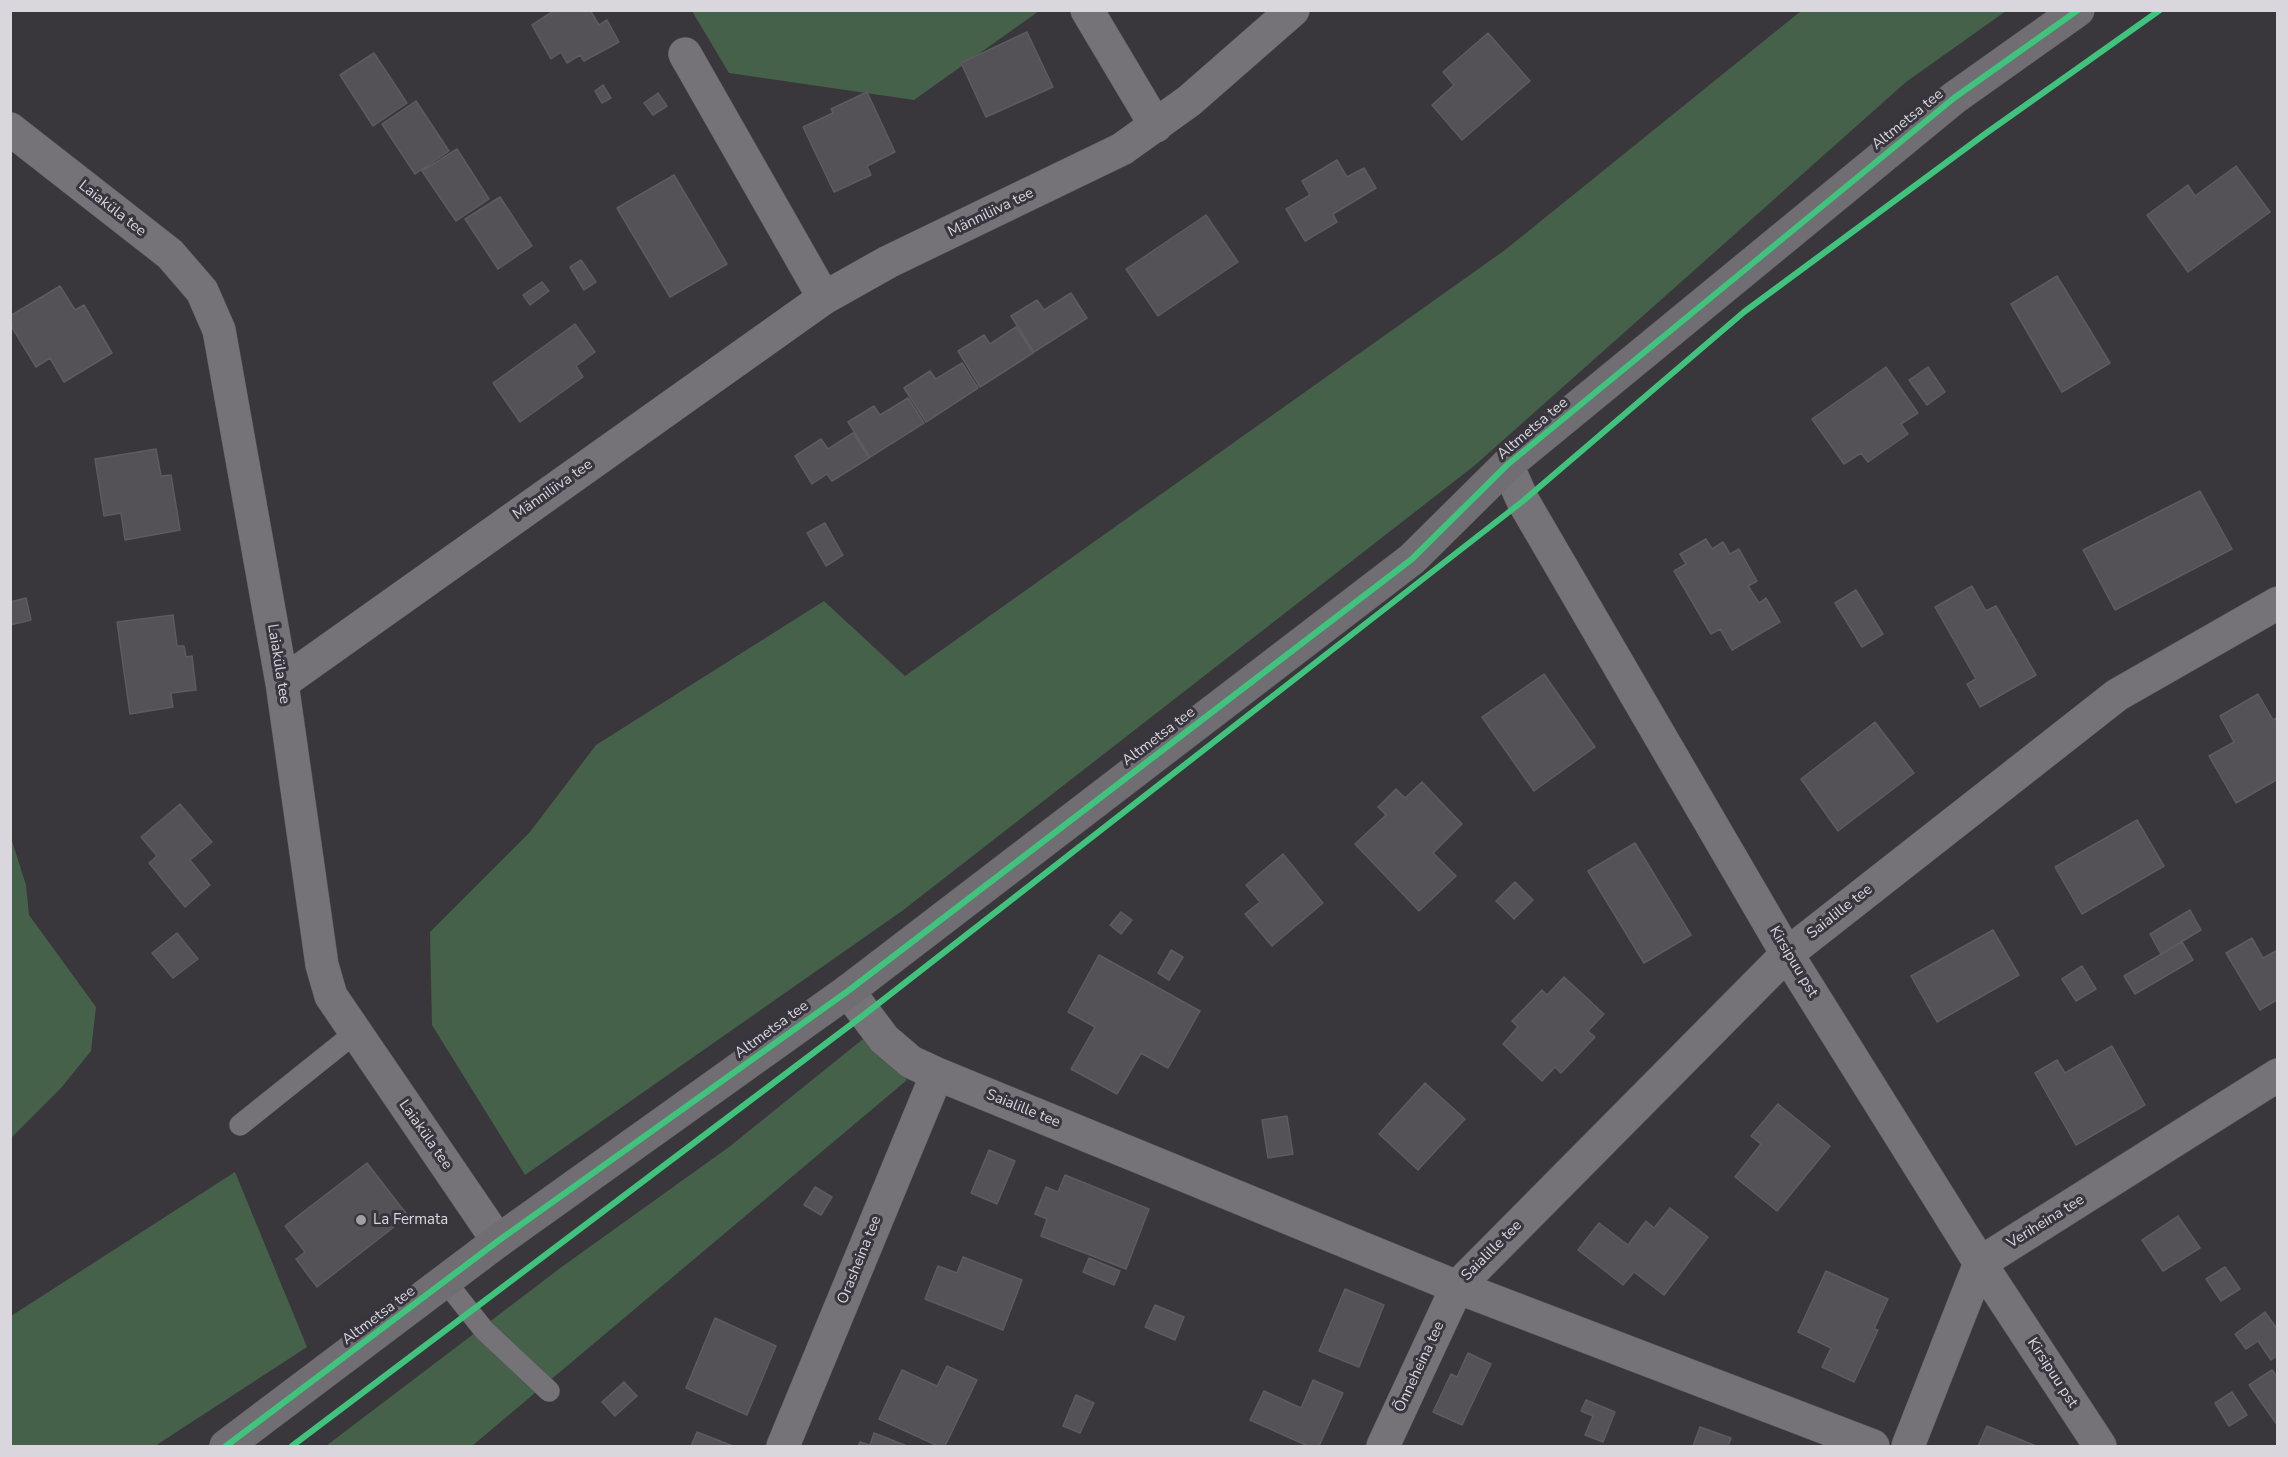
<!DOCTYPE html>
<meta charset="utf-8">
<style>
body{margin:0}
#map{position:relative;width:2288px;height:1457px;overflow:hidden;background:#39373c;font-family:"Nunito Sans",sans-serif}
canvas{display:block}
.frame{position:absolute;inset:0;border:12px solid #d9d7dd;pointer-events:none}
</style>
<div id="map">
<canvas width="2288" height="1457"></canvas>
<div class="frame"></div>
</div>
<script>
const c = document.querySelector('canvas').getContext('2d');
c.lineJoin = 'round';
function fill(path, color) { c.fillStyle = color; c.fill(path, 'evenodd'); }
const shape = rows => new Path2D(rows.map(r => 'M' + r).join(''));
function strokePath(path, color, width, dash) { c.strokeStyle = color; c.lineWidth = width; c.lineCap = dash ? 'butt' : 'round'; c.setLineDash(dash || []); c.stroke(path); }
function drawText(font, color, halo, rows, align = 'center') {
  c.font = font + ' "Nunito Sans",sans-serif'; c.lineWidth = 6; c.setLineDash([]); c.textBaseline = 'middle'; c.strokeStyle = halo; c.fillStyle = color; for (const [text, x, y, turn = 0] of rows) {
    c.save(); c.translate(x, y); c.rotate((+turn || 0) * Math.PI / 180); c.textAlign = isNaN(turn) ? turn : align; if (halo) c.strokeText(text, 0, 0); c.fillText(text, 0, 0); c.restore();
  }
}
const green = shape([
 [692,11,1039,11,914,100,729,73],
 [1801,11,2006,11,1906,82,1474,466,902,911,525,1175,432,1025,430,932,530,832,596,745,824,601,905,676,1505,250],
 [11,838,26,885,29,915,96,1007,91,1051,61,1088,11,1138],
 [863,1039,907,1080,472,1446,326,1446,563,1266,729,1147],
 [235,1172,307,1347,155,1446,11,1446,11,1316]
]);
const building = shape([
 [555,10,590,10,599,25,607,20,619,42,584,61,580,55,567,63,561,52,551,59,532,25,555,10],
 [1027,32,1053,87,986,117,961,63,1027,32],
 [1488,33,1530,81,1462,140,1432,105,1454,85,1443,72,1488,33],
 [374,53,407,103,373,126,340,75,374,53],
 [603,85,611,98,602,103,595,91,603,85],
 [867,92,895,152,867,166,871,175,834,192,803,127,833,113,831,109,867,92],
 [658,93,667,106,653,115,644,103,658,93],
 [416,101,449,151,415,174,382,124,416,101],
 [457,149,489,199,456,221,422,171,457,149],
 [1337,160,1347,177,1364,168,1376,188,1333,214,1337,222,1305,241,1286,209,1310,195,1302,181,1337,160],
 [2236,166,2270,212,2188,272,2147,215,2188,185,2195,196,2236,166],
 [674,175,727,264,670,297,617,208,674,175],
 [500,197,532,246,498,269,465,219,500,197],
 [1206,215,1238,262,1158,316,1126,269,1206,215],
 [581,260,596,282,584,290,570,267,581,260],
 [2057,276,2110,363,2062,392,2011,304,2057,276],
 [542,282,549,291,530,305,523,295,542,282],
 [60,286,75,310,84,305,112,353,64,382,50,358,36,367,10,324,10,316,60,286],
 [1071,293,1087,318,1034,352,1011,316,1037,300,1044,310,1071,293],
 [575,324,595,352,576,366,583,377,520,422,493,383,575,324],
 [1016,327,1033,353,980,387,958,351,984,335,990,344,1016,327],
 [962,363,978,388,926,422,904,388,930,371,936,379,962,363],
 [1886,367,1918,413,1901,424,1908,434,1868,462,1861,453,1844,464,1812,419,1886,367],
 [1928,367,1945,392,1927,405,1909,380,1928,367],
 [908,398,924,423,870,457,848,422,874,406,880,415,908,398],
 [853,433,869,458,832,481,827,474,812,484,795,456,821,439,828,449,853,433],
 [156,449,161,476,171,475,180,530,125,540,121,513,104,516,95,459,156,449],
 [2200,491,2232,549,2115,610,2083,550,2200,491],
 [825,523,843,555,826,566,807,533,825,523],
 [1706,539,1712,549,1723,542,1730,554,1739,549,1757,581,1748,586,1759,603,1766,598,1780,622,1732,650,1720,629,1711,634,1674,571,1686,564,1680,554,1706,539],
 [1972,586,1986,611,1996,606,2036,675,1980,707,1967,684,1976,679,1935,607,1972,586],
 [1856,590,1883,634,1862,647,1835,603,1856,590],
 [26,598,31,620,10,625,10,602,26,598],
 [173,615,177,646,184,646,186,657,192,656,196,690,171,693,173,707,130,714,117,622,173,615],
 [1544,674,1595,747,1534,791,1482,717,1544,674],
 [2258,694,2273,720,2278,717,2278,779,2236,803,2209,756,2234,742,2220,716,2258,694],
 [1875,722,1914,773,1838,831,1801,779,1875,722],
 [1422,782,1462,824,1433,853,1456,876,1419,911,1355,844,1386,815,1378,807,1396,789,1405,798,1422,782],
 [180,804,212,842,190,860,210,885,185,907,149,863,157,856,141,837,180,804],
 [2137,820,2164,866,2082,914,2055,867,2137,820],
 [1635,843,1691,935,1644,963,1588,871,1635,843],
 [1283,854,1323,903,1272,946,1245,914,1260,902,1246,885,1283,854],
 [1515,882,1533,900,1514,919,1496,901,1515,882],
 [2190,910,2201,930,2161,954,2150,934,2190,910],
 [1121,912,1132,920,1121,934,1110,925,1121,912],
 [1993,930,2019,975,1937,1022,1911,976,1993,930],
 [177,933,198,959,173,978,152,953,177,933],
 [2252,938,2263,958,2278,950,2278,999,2260,1010,2226,953,2252,938],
 [2182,942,2193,960,2135,994,2124,976,2182,942],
 [1171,950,1183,957,1169,980,1158,973,1171,950],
 [1099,955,1200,1011,1168,1068,1141,1053,1117,1094,1071,1069,1095,1027,1068,1012,1099,955],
 [2082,966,2096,989,2076,1001,2062,979,2082,966],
 [1564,977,1604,1014,1588,1031,1595,1037,1561,1073,1555,1067,1542,1081,1503,1044,1518,1027,1512,1021,1542,990,1547,995,1564,977],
 [2112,1046,2145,1105,2076,1145,2035,1073,2057,1060,2065,1073,2112,1046],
 [1425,1083,1465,1119,1418,1170,1379,1134,1425,1083],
 [1778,1104,1830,1146,1777,1211,1735,1177,1761,1144,1751,1136,1778,1104],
 [1287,1116,1293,1154,1268,1158,1262,1120,1287,1116],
 [989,1150,1015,1161,997,1204,971,1193,989,1150],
 [367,1163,408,1216,317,1287,296,1259,305,1252,285,1226,367,1163],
 [1065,1175,1149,1209,1126,1269,1041,1236,1047,1219,1035,1214,1046,1187,1058,1192,1065,1175],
 [815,1187,832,1197,821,1215,804,1205,815,1187],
 [1670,1208,1708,1237,1664,1295,1634,1272,1623,1285,1578,1250,1599,1223,1628,1245,1646,1221,1654,1228,1670,1208],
 [2178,1216,2200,1248,2163,1271,2142,1240,2178,1216],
 [963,1257,1022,1280,1003,1330,925,1299,938,1266,957,1273,963,1257],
 [1089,1258,1120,1271,1114,1285,1083,1272,1089,1258],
 [2225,1267,2240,1289,2221,1301,2206,1279,2225,1267],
 [1826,1271,1888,1299,1874,1329,1878,1330,1854,1382,1822,1367,1831,1348,1798,1332,1826,1271],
 [1345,1289,1384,1305,1359,1367,1319,1351,1345,1289],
 [1155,1305,1184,1317,1175,1340,1145,1327,1155,1305],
 [2265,1312,2278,1330,2278,1355,2271,1360,2258,1341,2246,1349,2235,1334,2265,1312],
 [715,1318,776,1346,747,1415,686,1388,715,1318],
 [1468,1353,1491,1364,1462,1425,1433,1412,1451,1374,1457,1377,1468,1353],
 [947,1366,977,1380,945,1446,938,1446,879,1419,902,1370,937,1386,947,1366],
 [2272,1370,2278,1378,2278,1426,2249,1385,2272,1370],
 [1313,1380,1343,1393,1319,1446,1308,1446,1250,1420,1264,1391,1301,1408,1313,1380],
 [624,1382,637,1396,615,1416,602,1402,624,1382],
 [2232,1392,2247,1415,2229,1426,2215,1403,2232,1392],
 [1076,1395,1094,1403,1080,1433,1063,1426,1076,1395],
 [1586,1400,1615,1412,1603,1442,1585,1435,1593,1416,1581,1411,1586,1400],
 [1987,1426,2036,1446,1978,1446,1987,1426],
 [1700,1427,1731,1438,1728,1446,1693,1446,1700,1427],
 [697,1432,733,1446,691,1446,697,1432],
 [874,1433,907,1446,858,1446,860,1442,870,1445,874,1433]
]);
const lane = shape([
 [240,1125,355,1033],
 [445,1281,484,1330,549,1391]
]);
const street = shape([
 [1087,10,1156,126],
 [685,54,824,298],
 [10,129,170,254,202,291,219,330,282,683,322,965,331,996,498,1241],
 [1507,465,1523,501,1787,954,1980,1263,2100,1446],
 [282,683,824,298,888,262,1122,149,1189,101,1293,10],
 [848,991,884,1039,911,1062,937,1074,1457,1287,1873,1446],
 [783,1446,937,1074],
 [1383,1446,1457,1287,1787,954,2117,695,2278,603],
 [1908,1446,1980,1263,2278,1075]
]);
const secondary = shape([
 [226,1446,498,1241,848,991,1412,559,1507,465,1954,98,2078,10]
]);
const cycleway = shape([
 [226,1446,498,1241,848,991,1412,559,1507,465,1954,98,2078,10],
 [292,1446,865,1014,1523,501,1744,312,1985,134,2160,10]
]);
const markers = [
 [361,1220,6,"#a19fa5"]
];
const streetNames = [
 ["Altmetsa tee",1908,120,-39],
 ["Laiaküla tee",112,209,38],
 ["Männiliiva tee",991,213,-26],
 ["Altmetsa tee",1533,429,-40],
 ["Männiliiva tee",553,490,-35],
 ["Laiaküla tee",278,664,81],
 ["Altmetsa tee",1159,737,-37],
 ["Saialille tee",1840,912,-38],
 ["Kirsipuu pst",1793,962,59],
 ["Altmetsa tee",772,1030,-36],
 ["Saialille tee",1023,1109,22],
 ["Laiaküla tee",425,1135,55],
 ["Veriheina tee",2046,1222,-32],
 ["Saialille tee",1492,1251,-45],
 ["Orasheina tee",860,1260,-68],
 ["Altmetsa tee",379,1316,-37],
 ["Õnneheina tee",1420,1367,-65],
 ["Kirsipuu pst",2052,1373,57]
];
const poiNames = [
 ["La Fermata",373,1220]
];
fill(green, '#45614a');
fill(building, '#545256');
strokePath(building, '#5c5b5f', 1.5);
strokePath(lane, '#555458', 22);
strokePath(street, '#555458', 34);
strokePath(secondary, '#555458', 34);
strokePath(lane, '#757378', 21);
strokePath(street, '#757378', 33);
strokePath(secondary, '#706e73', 33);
strokePath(cycleway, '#40c37c', 6);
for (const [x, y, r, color] of markers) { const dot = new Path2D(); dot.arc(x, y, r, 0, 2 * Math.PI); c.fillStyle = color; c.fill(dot); strokePath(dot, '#38353e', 2); }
drawText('15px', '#d9d7dd', '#38353e', streetNames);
drawText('15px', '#d9d7dd', '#38353e', poiNames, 'left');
</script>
